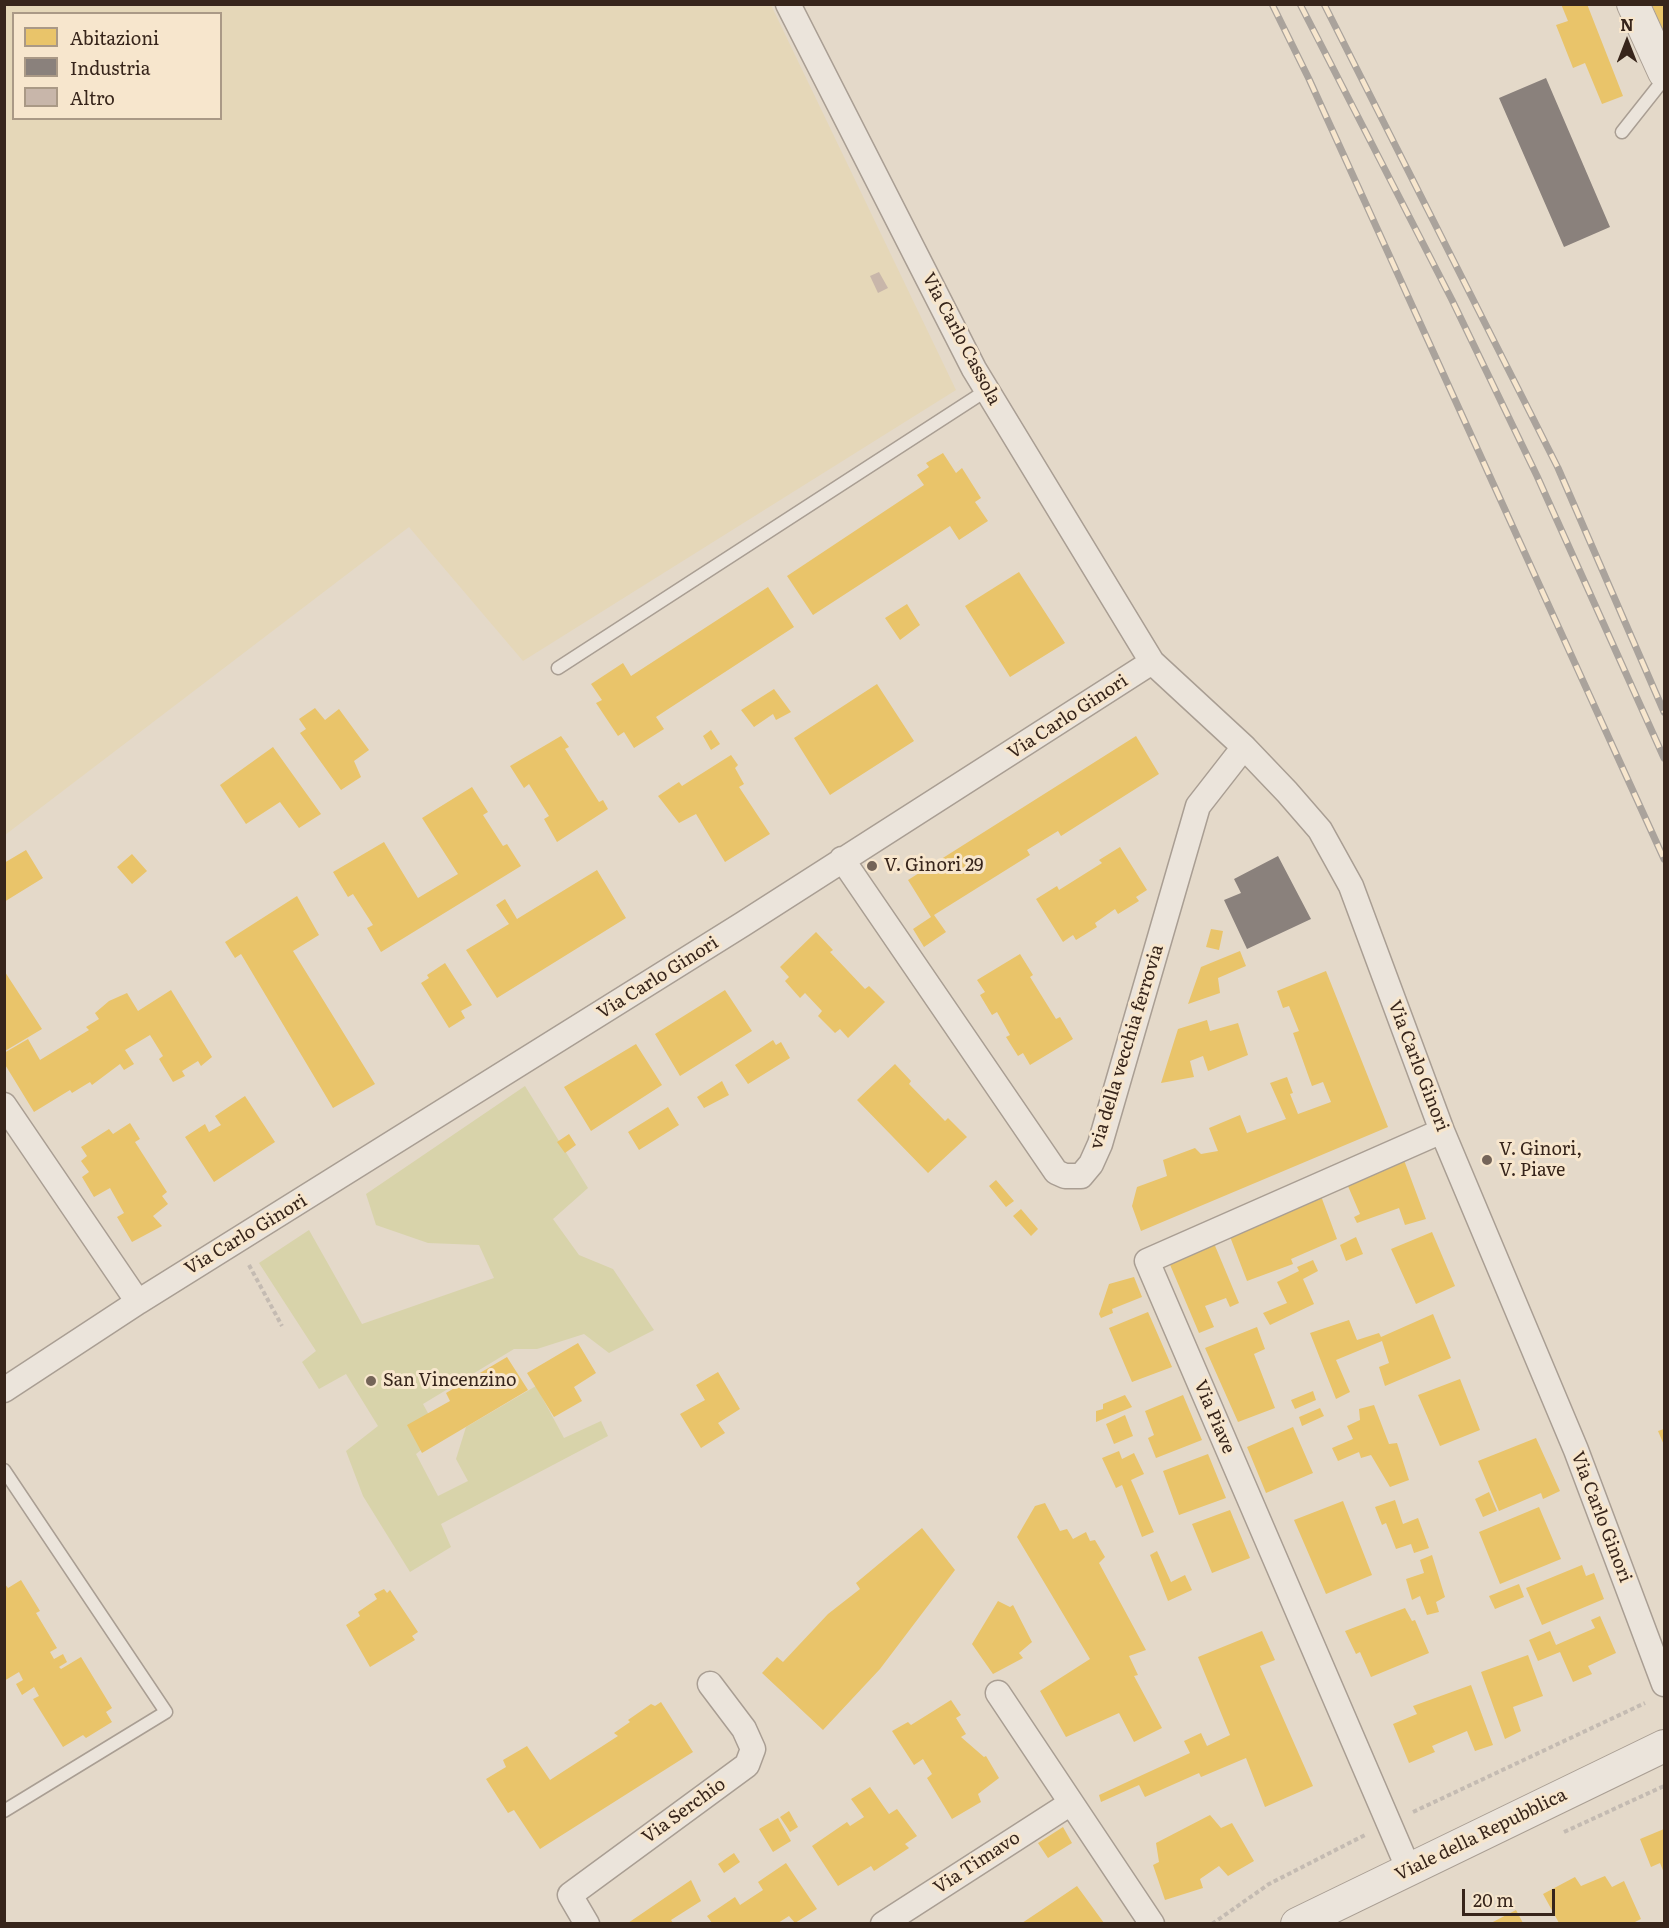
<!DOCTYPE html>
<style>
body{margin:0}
#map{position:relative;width:1669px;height:1928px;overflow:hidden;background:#e4d9c9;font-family:Literata,serif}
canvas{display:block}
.frame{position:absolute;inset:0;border:6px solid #37251b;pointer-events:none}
.legend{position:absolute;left:12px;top:12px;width:210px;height:108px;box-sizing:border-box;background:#f7e6cd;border:2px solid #aa9986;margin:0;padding:8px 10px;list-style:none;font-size:18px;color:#37251b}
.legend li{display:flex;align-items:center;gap:12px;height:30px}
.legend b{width:30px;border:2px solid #aa9986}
.north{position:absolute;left:1597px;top:12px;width:60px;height:60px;-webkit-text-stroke:4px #f7e6cd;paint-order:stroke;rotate:0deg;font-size:16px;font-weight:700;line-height:24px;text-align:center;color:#37251b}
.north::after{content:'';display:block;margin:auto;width:21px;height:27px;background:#37251b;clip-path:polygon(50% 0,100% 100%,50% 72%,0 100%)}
.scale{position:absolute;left:1462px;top:1889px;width:93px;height:27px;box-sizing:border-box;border:3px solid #37251b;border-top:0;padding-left:8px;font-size:18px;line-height:21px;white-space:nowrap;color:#37251b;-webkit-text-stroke:4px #f7e6cd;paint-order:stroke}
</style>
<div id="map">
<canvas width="1669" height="1928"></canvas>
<div class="frame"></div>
<ul class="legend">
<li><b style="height:16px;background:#e9c46a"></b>Abitazioni</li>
<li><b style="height:16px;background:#8a817c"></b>Industria</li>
<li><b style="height:16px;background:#c8b6aa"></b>Altro</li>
</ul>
<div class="north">N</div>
<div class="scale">20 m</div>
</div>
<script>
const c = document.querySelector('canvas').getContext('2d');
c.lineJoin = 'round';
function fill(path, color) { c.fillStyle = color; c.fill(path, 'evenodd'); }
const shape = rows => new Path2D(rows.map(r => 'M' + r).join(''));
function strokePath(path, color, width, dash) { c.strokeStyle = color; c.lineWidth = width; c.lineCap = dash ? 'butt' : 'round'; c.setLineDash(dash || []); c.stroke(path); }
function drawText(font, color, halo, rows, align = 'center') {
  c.font = font + ' Literata,serif'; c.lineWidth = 6; c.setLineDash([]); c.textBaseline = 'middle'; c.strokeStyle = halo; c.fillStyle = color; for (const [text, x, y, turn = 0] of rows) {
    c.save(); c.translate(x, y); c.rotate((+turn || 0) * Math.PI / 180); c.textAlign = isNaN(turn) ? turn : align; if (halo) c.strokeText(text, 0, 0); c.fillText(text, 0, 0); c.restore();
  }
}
const farmland = shape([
 [5,5,771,5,956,390,523,661,409,527,5,835],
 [14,14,220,14,220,118,14,118]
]);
const green = shape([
 [525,1086,588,1188,553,1219,579,1255,613,1269,654,1330,609,1353,584,1334,537,1349,514,1349,423,1404,440,1435,416,1454,438,1496,468,1481,456,1459,466,1427,536,1386,564,1438,601,1421,608,1436,441,1524,451,1547,410,1572,363,1496,346,1451,378,1426,346,1374,319,1389,302,1362,316,1351,259,1263,309,1230,362,1324,494,1278,479,1245,428,1243,376,1225,366,1194]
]);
const homes = shape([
 [1561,4,1587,4,1623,96,1602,104,1585,63,1573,68,1556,25,1568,21],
 [1652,5,1664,5,1664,33],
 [943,453,956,473,962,468,981,498,975,502,988,521,959,540,950,526,813,615,787,576,924,485,917,475,929,467,926,463],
 [1019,572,1065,643,1010,677,965,606],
 [768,587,794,627,656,717,664,729,634,748,624,732,618,736,596,703,602,700,591,684,623,663,631,676],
 [907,604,920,625,900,640,885,618],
 [877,684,914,741,830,795,794,738],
 [774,689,791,712,776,720,773,714,754,727,741,710],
 [315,708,325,720,339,709,369,750,354,761,361,777,341,790,300,733,306,729,299,719],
 [711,730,720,744,711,750,703,736],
 [561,736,569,747,565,749,599,802,603,800,608,809,557,842,544,819,549,816,529,784,524,788,510,766],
 [1136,736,1159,774,1061,836,1058,831,1027,850,1030,855,934,915,946,932,924,947,913,929,931,917,908,880],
 [273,747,321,814,299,828,280,802,246,824,220,785],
 [731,755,738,765,735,768,744,784,739,787,770,834,725,862,696,814,679,823,658,796,679,782,682,786],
 [472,787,488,812,483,815,503,846,507,844,521,866,381,952,367,928,373,925,353,894,348,897,333,872,384,842,418,898,458,874,422,818],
 [1120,847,1147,890,1136,897,1139,901,1118,914,1115,909,1095,923,1097,927,1076,940,1073,935,1063,942,1036,899,1057,886,1059,890,1102,863,1099,860],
 [26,850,43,878,4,902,4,863],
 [132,854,147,871,132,884,117,867],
 [597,870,626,918,497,998,466,950,509,924,496,905,505,899,517,919],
 [297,896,319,935,293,951,375,1084,333,1108,241,954,235,958,225,942],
 [1211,929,1223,931,1219,950,1206,947],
 [816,932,833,950,830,952,865,989,869,986,885,1002,848,1038,840,1029,835,1033,818,1016,822,1011,805,993,800,998,785,981,789,977,780,967],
 [1240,951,1246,966,1218,978,1220,993,1188,1004,1201,967],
 [1020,954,1033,975,1030,977,1056,1019,1060,1017,1073,1039,1030,1065,1023,1053,1018,1056,1006,1037,1010,1035,997,1012,992,1015,980,995,985,992,977,980],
 [445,963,472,1005,461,1011,465,1018,449,1028,421,983,429,978,427,975],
 [1326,971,1388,1127,1141,1231,1132,1206,1137,1187,1167,1176,1163,1160,1195,1148,1201,1154,1218,1151,1209,1128,1240,1115,1247,1133,1286,1119,1270,1083,1287,1077,1293,1093,1290,1094,1298,1114,1331,1102,1323,1082,1312,1086,1293,1033,1299,1031,1289,1006,1283,1008,1277,991],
 [5,972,42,1029,5,1051],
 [171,990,212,1057,201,1066,198,1061,182,1071,185,1076,173,1082,159,1059,163,1056,150,1035,125,1050,134,1064,124,1070,120,1064,92,1085,90,1082,72,1093,70,1090,34,1112,4,1063,4,1053,28,1039,40,1060,89,1030,86,1027,99,1019,95,1013,109,1001,127,993,138,1011],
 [725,990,752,1031,680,1076,655,1034],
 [1207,1020,1210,1031,1238,1023,1248,1055,1208,1071,1203,1056,1190,1061,1194,1077,1161,1083,1178,1029],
 [773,1040,776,1045,781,1042,790,1058,748,1084,735,1065],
 [636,1044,662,1085,591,1131,564,1087],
 [895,1064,911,1081,909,1084,945,1121,948,1118,967,1137,928,1173,857,1100],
 [722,1081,729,1095,704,1108,697,1097],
 [245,1096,275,1142,214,1182,185,1137,205,1124,209,1132,221,1125,215,1116],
 [668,1107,679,1125,639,1150,628,1132],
 [130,1123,140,1139,135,1142,167,1192,162,1196,168,1204,153,1216,162,1226,132,1242,117,1217,124,1213,110,1188,94,1197,82,1177,89,1172,81,1161,87,1156,81,1147,109,1129,113,1134],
 [569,1134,576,1145,565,1153,557,1142],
 [1404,1160,1426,1219,1405,1225,1399,1208,1357,1223,1354,1217,1360,1214,1347,1184],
 [996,1180,1014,1201,1006,1207,989,1186],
 [1321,1196,1337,1239,1291,1259,1293,1264,1247,1281,1229,1234],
 [1021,1209,1038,1229,1031,1236,1013,1216],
 [1432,1232,1455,1286,1416,1304,1391,1249],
 [1356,1237,1363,1254,1346,1261,1340,1245],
 [1213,1241,1239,1303,1230,1307,1226,1298,1205,1306,1214,1327,1199,1333,1168,1260],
 [1313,1260,1318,1271,1303,1279,1314,1304,1270,1325,1263,1313,1287,1303,1277,1282,1299,1271,1297,1267],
 [1134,1277,1142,1297,1112,1309,1113,1313,1101,1318,1099,1314,1109,1284],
 [1148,1312,1172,1367,1132,1382,1109,1328],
 [1433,1314,1451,1358,1385,1386,1379,1367,1389,1363,1382,1341,1336,1360,1350,1392,1336,1399,1310,1333,1349,1320,1357,1340,1379,1333,1381,1337],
 [1257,1327,1265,1349,1254,1354,1275,1408,1238,1422,1205,1348],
 [578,1343,596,1373,574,1387,582,1401,554,1417,527,1373],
 [507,1357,528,1390,422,1453,407,1425,450,1401,446,1393],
 [718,1372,740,1409,718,1423,725,1433,701,1448,680,1414,705,1400,696,1385],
 [1460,1379,1480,1430,1440,1446,1418,1395],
 [1313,1391,1316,1400,1295,1409,1291,1400],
 [1125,1395,1132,1407,1096,1422,1096,1411,1103,1409,1103,1404],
 [1183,1395,1202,1440,1156,1458,1148,1438,1154,1435,1145,1411],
 [1374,1405,1389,1444,1397,1443,1409,1480,1390,1487,1371,1455,1361,1458,1359,1452,1338,1461,1332,1448,1353,1439,1347,1426,1360,1420,1359,1409],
 [1320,1408,1324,1416,1302,1426,1299,1417],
 [1125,1415,1133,1436,1114,1444,1106,1424],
 [1293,1427,1313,1473,1266,1493,1247,1447],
 [1664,1429,1664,1445,1658,1431],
 [1536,1438,1560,1491,1543,1499,1541,1493,1499,1511,1478,1461],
 [1119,1451,1122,1459,1134,1453,1144,1474,1131,1480,1154,1532,1142,1537,1122,1485,1116,1488,1102,1458],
 [1208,1454,1226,1498,1179,1515,1163,1471],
 [1489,1492,1497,1511,1483,1517,1475,1499],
 [1395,1500,1403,1524,1418,1518,1429,1548,1414,1553,1411,1544,1396,1549,1386,1523,1382,1525,1375,1507],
 [1343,1501,1372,1575,1326,1594,1294,1520],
 [1045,1503,1060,1531,1067,1529,1073,1539,1086,1532,1090,1541,1095,1540,1105,1557,1099,1563,1146,1650,1129,1656,1138,1675,1134,1676,1162,1728,1134,1742,1119,1713,1066,1737,1040,1691,1090,1659,1017,1537,1035,1506],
 [1539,1507,1561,1559,1500,1584,1479,1532],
 [1230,1510,1250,1558,1212,1573,1192,1524],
 [922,1528,955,1570,880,1669,823,1730,762,1673,777,1657,783,1662,828,1614,860,1589,856,1583],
 [1157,1551,1171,1582,1185,1575,1192,1590,1168,1601,1150,1555],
 [1432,1555,1445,1597,1436,1602,1439,1612,1427,1615,1420,1596,1412,1600,1406,1579,1424,1573,1420,1560],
 [1582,1565,1586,1576,1594,1573,1604,1599,1542,1625,1526,1588],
 [21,1580,40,1611,36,1613,57,1648,50,1652,54,1659,63,1654,67,1662,59,1667,61,1669,81,1657,112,1708,106,1712,112,1722,86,1738,83,1735,63,1747,33,1699,39,1696,34,1687,22,1695,16,1684,23,1680,19,1672,4,1681,4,1583,8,1588],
 [1519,1584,1524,1597,1495,1609,1489,1596],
 [384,1589,387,1593,390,1590,418,1632,412,1636,415,1640,370,1667,346,1625,360,1616,358,1612,377,1599,374,1594],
 [998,1601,1010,1607,1013,1605,1032,1642,1019,1653,1023,1658,993,1674,972,1644],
 [1405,1608,1412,1621,1415,1620,1429,1653,1371,1677,1360,1652,1356,1654,1345,1631],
 [1600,1616,1616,1653,1588,1666,1592,1674,1573,1682,1560,1652,1538,1661,1529,1640,1550,1631,1556,1645,1595,1628,1591,1620],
 [1262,1631,1275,1660,1260,1666,1313,1786,1265,1807,1246,1758,1201,1777,1199,1773,1145,1797,1139,1785,1101,1802,1099,1795,1190,1753,1184,1741,1201,1733,1207,1746,1230,1735,1198,1657],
 [1528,1655,1543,1696,1513,1707,1521,1731,1505,1739,1481,1672],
 [1471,1685,1493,1745,1475,1751,1467,1731,1432,1746,1435,1752,1409,1763,1393,1724,1417,1714,1413,1706],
 [951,1700,961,1715,956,1718,966,1734,961,1737,984,1757,986,1756,999,1778,978,1794,981,1802,952,1819,927,1778,932,1774,923,1759,914,1765,892,1731,908,1722,911,1725],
 [661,1702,693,1752,540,1849,514,1810,508,1813,486,1779,506,1767,503,1760,527,1746,550,1780,618,1736,614,1733,630,1722,628,1720,651,1704,655,1706],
 [870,1787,889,1814,897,1809,917,1836,905,1844,909,1848,874,1871,871,1866,838,1886,812,1846,847,1822,850,1826,864,1817,851,1799],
 [789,1811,798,1827,790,1832,780,1817],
 [1210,1815,1221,1828,1232,1823,1254,1861,1228,1876,1219,1866,1200,1879,1203,1888,1165,1900,1153,1865,1159,1862,1156,1843],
 [778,1818,791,1841,773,1852,759,1829],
 [1063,1827,1072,1843,1048,1858,1038,1843],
 [1664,1829,1664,1873,1660,1863,1651,1867,1640,1839],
 [734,1853,740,1862,724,1873,718,1864],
 [786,1863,817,1909,795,1923,789,1916,778,1923,712,1923,707,1916,735,1897,740,1905,763,1890,758,1882],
 [1605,1876,1612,1887,1624,1881,1641,1919,1633,1923,1559,1923,1543,1894,1575,1877,1581,1886],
 [691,1880,701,1901,671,1920,673,1923,628,1923],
 [1077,1886,1104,1923,1022,1923,1040,1911],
 [1516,1910,1523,1923,1491,1923]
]);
const industry = shape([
 [1546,78,1610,227,1564,247,1499,98],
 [1278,856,1311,919,1247,949,1224,900,1241,893,1234,879]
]);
const building = shape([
 [879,272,888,288,878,293,870,276]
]);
const path = shape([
 [249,1265,282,1326],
 [1413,1812,1645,1703],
 [1564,1832,1664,1786],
 [1212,1924,1269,1884,1365,1835]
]);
const service = shape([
 [1622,132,1664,79],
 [558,668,987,390],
 [4,1470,166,1712,4,1811]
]);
const minor = shape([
 [788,4,974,369,1152,662,1244,747,1287,792,1320,830,1351,886,1442,1131,1576,1450,1664,1684],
 [842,859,1056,1172,1065,1176,1081,1176,1091,1164,1100,1144,1198,806,1244,747],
 [4,1105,138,1302],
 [4,1390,138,1302,743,924,1152,662],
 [998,1693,1152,1924],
 [1409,1870,1147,1261,1442,1131],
 [587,1924,570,1895,747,1765,753,1749,744,1729,710,1684],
 [883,1924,1071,1803]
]);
const tertiary = shape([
 [1633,4,1664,72],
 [1297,1924,1664,1746]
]);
const rail = shape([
 [1272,4,1309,79,1664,859],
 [1300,4,1452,300,1537,476,1664,758],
 [1324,4,1558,468,1664,712]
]);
const markers = [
 [872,866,6,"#746458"],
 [1487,1160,6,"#746458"],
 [371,1381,6,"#746458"]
];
const streetNames = [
 ["Via Carlo Cassola",961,339,62],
 ["Via Carlo Ginori",1068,717,-33],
 ["Via Carlo Ginori",658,978,-32],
 ["via della vecchia ferrovia",1127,1047,-73],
 ["Via Carlo Ginori",1418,1066,69],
 ["Via Carlo Ginori",246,1235,-31],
 ["Via Piave",1214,1417,67],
 ["Via Carlo Ginori",1601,1517,69],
 ["Via Serchio",684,1811,-36],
 ["Viale della Repubblica",1481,1835,-26],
 ["Via Timavo",977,1863,-33]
];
const poiNames = [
 ["V. Ginori 29",884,866],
 ["V. Ginori,",1499,1150],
 ["V. Piave",1499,1171],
 ["San Vincenzino",383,1381]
];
fill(farmland, '#e5d7b8');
fill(green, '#d8d3aa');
fill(homes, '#e9c46a');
fill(industry, '#8a817c');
fill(building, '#c8b6aa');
strokePath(service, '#a99e93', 15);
strokePath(minor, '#a99e93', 27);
strokePath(tertiary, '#a99e93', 34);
strokePath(path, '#c4bbb2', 4, [4.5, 3]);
strokePath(service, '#ebe4db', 12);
strokePath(minor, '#ebe4db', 24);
strokePath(tertiary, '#ebe4db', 32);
strokePath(rail, '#aaa39c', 7);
strokePath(rail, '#f7e6cd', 4.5, [14]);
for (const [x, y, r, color] of markers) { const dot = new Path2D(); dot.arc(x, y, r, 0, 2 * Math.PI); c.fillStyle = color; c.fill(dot); strokePath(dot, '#f7e6cd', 2); }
drawText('18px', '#37251b', '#f7e6cd', streetNames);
drawText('18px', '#37251b', '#f7e6cd', poiNames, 'left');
</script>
